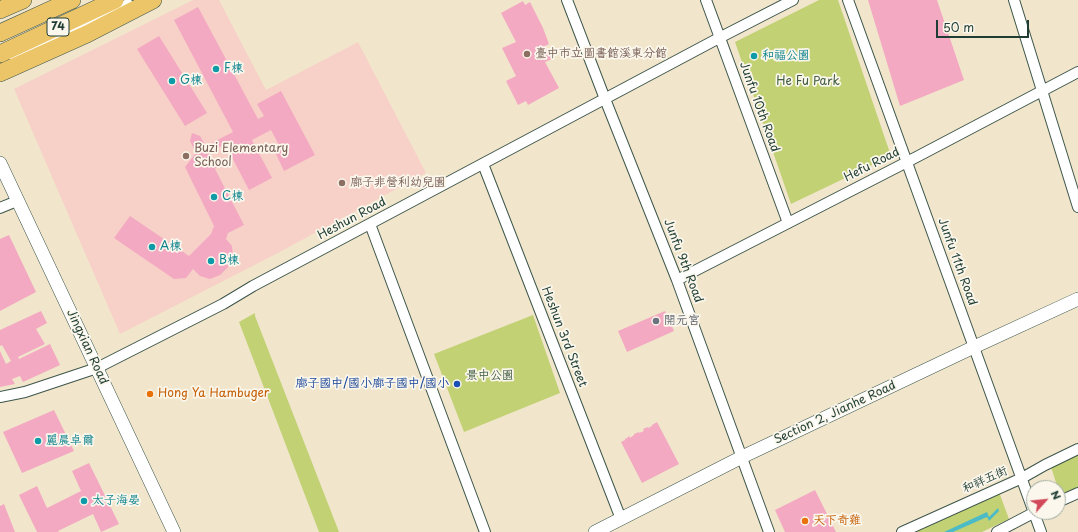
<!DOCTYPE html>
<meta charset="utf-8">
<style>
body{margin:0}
#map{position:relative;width:1078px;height:532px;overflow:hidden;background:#f1e6cb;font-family:"Playpen Sans",sans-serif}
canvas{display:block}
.north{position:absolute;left:1026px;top:480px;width:40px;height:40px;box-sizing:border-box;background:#fbf7ec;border:1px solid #a3ada2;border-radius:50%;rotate:63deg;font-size:11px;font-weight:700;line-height:16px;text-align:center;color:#1f3d34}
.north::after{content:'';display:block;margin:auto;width:14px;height:18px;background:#d1495b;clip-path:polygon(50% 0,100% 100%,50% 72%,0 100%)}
.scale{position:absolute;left:936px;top:20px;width:93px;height:18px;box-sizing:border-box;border:2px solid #1f3d34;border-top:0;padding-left:5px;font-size:12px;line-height:14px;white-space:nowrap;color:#1f3d34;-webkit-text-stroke:3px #fbf7ec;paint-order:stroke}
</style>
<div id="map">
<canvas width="1078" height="532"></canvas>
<div class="north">N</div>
<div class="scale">50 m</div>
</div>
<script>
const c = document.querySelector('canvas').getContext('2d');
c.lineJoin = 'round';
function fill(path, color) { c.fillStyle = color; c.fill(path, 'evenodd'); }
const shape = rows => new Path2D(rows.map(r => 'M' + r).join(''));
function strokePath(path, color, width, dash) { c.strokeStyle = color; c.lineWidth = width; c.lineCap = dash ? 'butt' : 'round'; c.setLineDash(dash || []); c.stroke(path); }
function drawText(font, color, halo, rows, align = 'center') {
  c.font = font + ' "Playpen Sans","LXGW WenKai TC",sans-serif'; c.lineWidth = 3.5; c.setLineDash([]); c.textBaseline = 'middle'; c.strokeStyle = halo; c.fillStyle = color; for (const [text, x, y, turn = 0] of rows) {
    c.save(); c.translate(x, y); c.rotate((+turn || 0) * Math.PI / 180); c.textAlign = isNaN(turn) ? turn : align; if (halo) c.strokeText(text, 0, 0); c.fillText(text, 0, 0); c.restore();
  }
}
const built = shape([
 [193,0,219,0,266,90,358,42,426,173,276,254,120,334,14,89]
]);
const green = shape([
 [819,0,838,0,891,156,791,204,735,42],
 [255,313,255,316,339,532,319,532,239,322],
 [533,315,560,393,464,432,434,354],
 [1078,454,1078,487,1060,495,1051,467],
 [999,492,1009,519,982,532,914,532]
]);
const water = shape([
 [998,508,999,511,989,521,987,517,953,532,944,532,987,512,989,517]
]);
const building = shape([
 [868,0,937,0,964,80,900,106],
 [523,1,525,5,530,2,543,28,549,44,545,46,552,59,545,62,559,88,528,105,526,101,518,105,506,81,516,76,502,48,516,42,501,13],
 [198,7,258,119,264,116,257,104,281,91,315,155,284,171,275,152,281,149,271,130,252,140,272,178,249,190,225,144,209,153,217,167,215,169,244,225,228,233,226,239,232,246,233,256,229,266,220,275,210,279,200,276,193,269,186,278,174,279,114,238,130,216,189,256,211,234,214,226,185,167,196,153,190,141,192,133,200,136,206,146,233,132,174,20],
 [159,36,207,113,185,126,137,49],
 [9,235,36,292,0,311,0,239],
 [41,311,47,323,36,329,45,344,18,357,19,359,50,344,60,365,23,382,20,376,12,379,15,384,0,387,0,351,6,364,11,361,2,345,0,346,0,330],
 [665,311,674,331,627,352,618,331],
 [54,410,74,451,22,473,3,432],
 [657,422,679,464,642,483,621,442,625,440,625,439,630,436,630,438,634,435,634,434,639,432,639,433,644,431,643,429,648,427,648,428,652,426,652,425],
 [89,463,119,524,101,532,93,514,58,531,59,532,37,532,19,495,37,486,47,508,81,491,72,471],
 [815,490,836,532,785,532,775,510],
 [4,504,15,532,0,532,0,506]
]);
const minor = shape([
 [567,0,605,99,677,280,769,532],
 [706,0,788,223],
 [848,0,1041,532],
 [1014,0,1078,207],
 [14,57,128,4],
 [483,164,621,519],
 [0,208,17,201],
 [370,224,485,532],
 [677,280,907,162,1078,72],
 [0,397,25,392,97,368,223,304,253,286,719,38,793,0],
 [1058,502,1078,493],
 [902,532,1022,478,1045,465,1078,449],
 [997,532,1035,512]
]);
const tertiary = shape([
 [0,163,174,532],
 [595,532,742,457,974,347,1078,299]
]);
const trunk = shape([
 [0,10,23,0],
 [0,33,72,0],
 [0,54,115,0],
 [0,73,87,34,153,0]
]);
const markers = [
 [527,54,4,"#8d6e63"],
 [754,56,4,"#0f9aa8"],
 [216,69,4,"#0f9aa8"],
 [172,81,4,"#0f9aa8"],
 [186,156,4,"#8d6e63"],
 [342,183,4,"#8d6e63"],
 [214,197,4,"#0f9aa8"],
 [152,247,4,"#0f9aa8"],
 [211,261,4,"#0f9aa8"],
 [656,321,4,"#6b7280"],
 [457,384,4,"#1a4fb4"],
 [150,394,4,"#e8710a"],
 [38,441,4,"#0f9aa8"],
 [84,501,4,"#0f9aa8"],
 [805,521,4,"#e8710a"]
];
const shields = [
 [58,27,22]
];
const shieldNames = [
 ["74",58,27]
];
const educationNames = [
 ["臺中市立圖書館溪東分館",535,54],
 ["Buzi Elementary",194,149],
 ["School",194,163],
 ["廍子非營利幼兒園",350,183]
];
const cultureNames = [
 ["和福公園",762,56],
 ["F棟",224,69],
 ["G棟",180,81],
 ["C棟",222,197],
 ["A棟",160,247],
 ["B棟",219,261],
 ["麗晨卓爾",46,441],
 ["太子海晏",92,501]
];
const parkNames = [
 ["He Fu Park",808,82],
 ["景中公園",490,376]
];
const streetNames = [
 ["Junfu 10th Road",759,107,70],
 ["Hefu Road",872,165,-27],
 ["Heshun Road",352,219,-28],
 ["Junfu 9th Road",683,261,69],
 ["Junfu 11th Road",957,262,70],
 ["Heshun 3rd Street",564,337,69],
 ["Jingxian Road",87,347,65],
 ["Section 2, Jianhe Road",835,413,-25],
 ["和祥五街",985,480,-24]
];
const worshipNames = [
 ["開元宮",664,321]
];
const transitNames = [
 ["廍子國中/國小廍子國中/國小",449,384]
];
const foodNames = [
 ["Hong Ya Hambuger",158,394],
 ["天下奇雞",813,521]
];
fill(built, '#f7d1c8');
fill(green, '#c1d174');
fill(water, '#4dbbc6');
fill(building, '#f3a9c2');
strokePath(minor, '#3e564b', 12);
strokePath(tertiary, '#3e564b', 14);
strokePath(trunk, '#3e564b', 18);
strokePath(minor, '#fff', 10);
strokePath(tertiary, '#fff', 13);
strokePath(trunk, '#edc569', 17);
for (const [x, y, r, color] of markers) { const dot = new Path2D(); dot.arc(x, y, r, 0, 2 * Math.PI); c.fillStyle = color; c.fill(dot); strokePath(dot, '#fbf7ec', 1.5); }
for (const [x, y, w] of shields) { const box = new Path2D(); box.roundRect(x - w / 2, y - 9, w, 18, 3); c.fillStyle = '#fbf7ec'; c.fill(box); strokePath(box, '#1f3d34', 1); }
drawText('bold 11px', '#1f3d34', null, shieldNames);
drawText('12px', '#785e54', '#fbf7ec', educationNames, 'left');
drawText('12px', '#0d838f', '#fbf7ec', cultureNames, 'left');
drawText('12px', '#3f5b41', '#fbf7ec', parkNames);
drawText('12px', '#1f3d34', '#fbf7ec', streetNames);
drawText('12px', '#5b616d', '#fbf7ec', worshipNames, 'left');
drawText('12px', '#164399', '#fbf7ec', transitNames, 'right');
drawText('12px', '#c56008', '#fbf7ec', foodNames, 'left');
</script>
